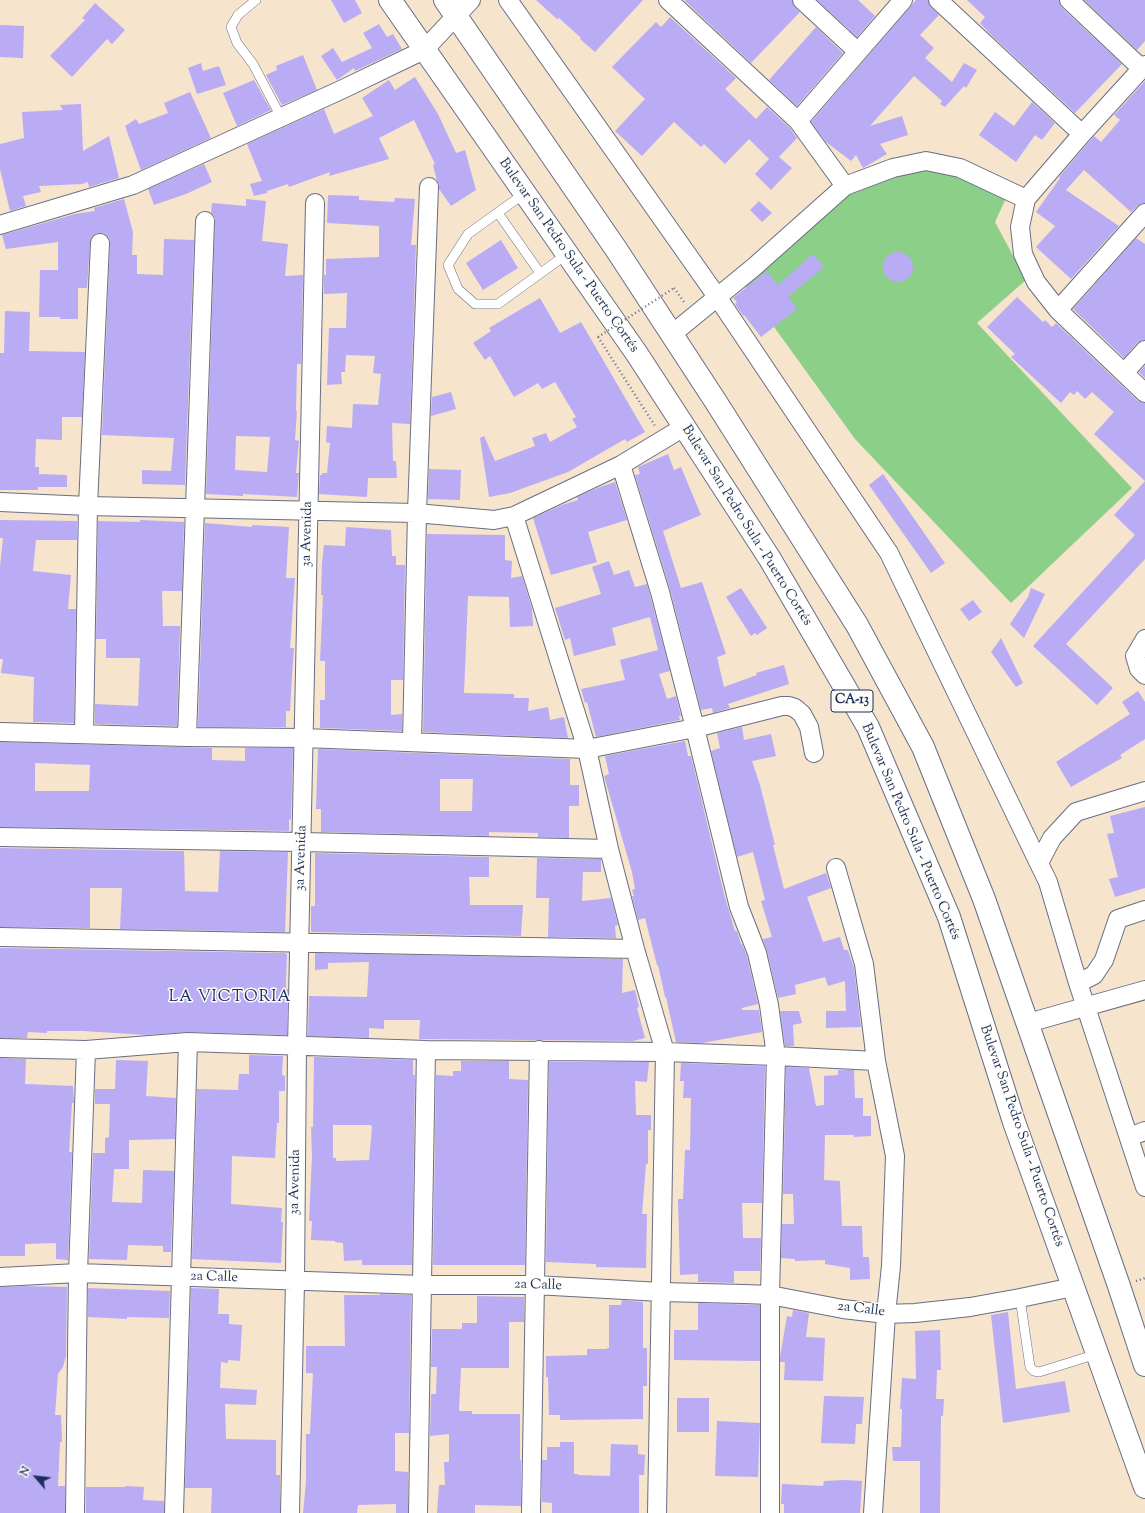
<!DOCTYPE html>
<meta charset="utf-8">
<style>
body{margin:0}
#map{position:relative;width:1145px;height:1513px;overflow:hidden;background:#f6e4cc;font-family:"Sorts Mill Goudy",serif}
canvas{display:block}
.north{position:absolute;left:16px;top:1457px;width:40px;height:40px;-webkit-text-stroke:3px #fdfcf7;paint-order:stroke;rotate:298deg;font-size:11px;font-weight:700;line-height:16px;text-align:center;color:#1b2f5e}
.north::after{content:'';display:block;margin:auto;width:14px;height:18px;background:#1b2f5e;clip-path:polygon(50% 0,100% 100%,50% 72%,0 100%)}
</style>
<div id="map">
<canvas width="1145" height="1513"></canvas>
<div class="north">N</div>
</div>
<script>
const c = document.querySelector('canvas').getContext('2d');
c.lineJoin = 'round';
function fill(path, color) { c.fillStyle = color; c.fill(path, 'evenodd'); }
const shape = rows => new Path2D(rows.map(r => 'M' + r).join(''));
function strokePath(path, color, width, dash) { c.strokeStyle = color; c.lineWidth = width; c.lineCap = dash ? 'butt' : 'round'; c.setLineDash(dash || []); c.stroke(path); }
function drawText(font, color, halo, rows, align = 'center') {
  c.font = font + ' "Sorts Mill Goudy",serif'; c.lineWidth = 3; c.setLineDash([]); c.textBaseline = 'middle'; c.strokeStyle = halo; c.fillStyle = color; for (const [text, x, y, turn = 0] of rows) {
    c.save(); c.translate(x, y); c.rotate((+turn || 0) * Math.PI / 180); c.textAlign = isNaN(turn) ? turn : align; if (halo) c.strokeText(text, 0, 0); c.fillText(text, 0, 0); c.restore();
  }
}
const green = shape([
 [924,166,957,172,1007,196,995,222,1026,280,977,323,1132,488,1011,603,855,439,743,284,840,196]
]);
const building = shape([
 [331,0,355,0,362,13,344,23],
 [536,0,643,0,595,52,580,39,581,38,559,18,557,19],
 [686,0,792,0,795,7,800,12,751,63,685,1],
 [817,0,858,0,875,16,857,37],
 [916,0,928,0,931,7,939,15,920,35,934,48,925,58,952,82,964,63,977,70,966,88,964,86,945,107,940,104,942,101,914,76,870,126,902,116,908,135,880,144,887,154,863,168,856,155,851,161,826,142,811,122],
 [967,0,1059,0,1062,8,1122,64,1075,113,989,33,980,23,985,17],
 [1084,0,1145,0,1145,41,1137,50],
 [95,3,125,30,112,44,107,39,72,77,50,56,85,20,82,18],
 [670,17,736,78,725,89,756,119,767,107,790,128,797,138,779,157,792,168,771,190,755,174,769,159,749,139,725,164,704,144,701,147,674,122,642,156,615,131,645,99,612,67,656,22,661,27],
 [379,24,387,37,393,34,402,49,355,71,354,68,337,80,321,56,333,48,342,62,372,48,363,33],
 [0,25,24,26,23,58,0,57],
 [816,27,843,53,797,106,769,80],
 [303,55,317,90,282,105,266,75,277,70,276,66],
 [201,63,203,71,219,66,226,85,197,94,188,68],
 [415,77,438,114,456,153,465,150,476,190,451,206,439,189,433,165,435,164,414,120,379,138,389,159,329,176,330,172,289,187,288,184,267,191,267,193,254,196,250,184,262,181,247,144,324,109,334,134,373,116,362,98,389,80,395,90],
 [254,80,271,110,237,126,223,93],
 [1145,81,1145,203,1137,206,1131,212,1084,170,1066,190,1119,226,1071,279,1036,247,1055,226,1036,212,1060,178,1059,177,1094,136,1101,142,1120,120,1114,115],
 [190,92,211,138,141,170,125,126,136,119,139,124,168,113,164,103],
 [1032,102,1055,123,1042,140,1035,135,1016,162,979,135,995,112,1014,126],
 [81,104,83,151,109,136,119,178,89,187,88,182,82,184,39,186,41,192,23,196,26,206,10,211,0,169,0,144,24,138,22,112,63,110,60,105],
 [204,164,212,182,186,194,154,205,148,189],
 [328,195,359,196,359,200,394,202,395,198,415,199,411,245,416,245,410,424,392,423,393,461,396,461,397,478,368,478,367,497,319,494,320,475,322,475,322,473,327,473,330,443,326,442,327,426,352,428,353,404,378,405,381,374,373,373,375,356,346,355,345,372,341,372,342,384,327,385,329,328,346,328,347,293,324,294,324,275,326,275,326,259,379,257,379,226,327,223],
 [124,199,133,232,132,255,137,255,137,274,163,275,164,239,194,240,185,485,142,484,142,470,171,471,174,438,102,435,110,243,109,238,105,234,100,233,95,234,91,238,90,243,87,288,78,288,78,319,60,319,60,317,39,317,40,270,58,270,58,242,6,249,2,235,75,214,95,211,94,208],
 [246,199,266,201,262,241,288,244,285,276,303,275,301,364,297,364,296,411,297,411,295,440,299,441,296,473,299,473,297,497,243,494,243,496,206,494,215,221,214,216,211,213,212,203,246,206],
 [236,436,270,437,267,472,235,470],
 [759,201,772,213,762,222,750,210],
 [1136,238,1145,244,1145,340,1137,343,1124,358,1073,309],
 [501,240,518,268,483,290,466,263],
 '883 267a15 15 0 1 1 30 0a15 15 0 1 1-30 0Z',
 [813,254,824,267,788,297,797,309,761,337,744,315,743,316,735,304,737,302,733,298,767,271,778,285],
 [1017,297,1043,322,1045,320,1052,327,1056,323,1138,401,1145,403,1145,559,1066,644,1113,688,1097,705,1033,646,1135,535,1114,515,1145,481,1094,434,1114,412,1092,392,1085,399,1077,391,1074,395,1070,392,1061,403,1011,357,1015,354,987,327],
 [540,298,560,333,581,322,645,432,627,442,625,439,568,472,510,493,489,497,480,438,484,436,495,461,535,446,532,438,546,433,550,442,577,427,572,419,576,417,555,382,542,389,538,383,514,397,490,356,485,360,473,343,491,331,489,328],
 [5,311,30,312,29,351,85,352,82,417,62,417,62,440,36,439,35,467,39,467,39,474,67,475,67,487,38,487,38,490,0,490,0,353,4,353],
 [1145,366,1145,378,1139,372],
 [451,392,456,409,431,416,432,397],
 [668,454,674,470,681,467,701,515,663,531,681,588,702,582,726,654,717,657,724,687,757,675,756,673,784,665,789,684,728,704,730,708,713,713,712,708,701,710,670,589,635,475,640,474,638,467],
 [429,469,461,470,460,500,428,499],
 [883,474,945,563,931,573,869,485],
 [615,482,627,520,588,532,597,562,551,575,533,518,562,505,578,500,577,497,600,487],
 [0,520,77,521,77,540,36,540,33,571,71,575,68,609,76,609,74,723,33,722,34,677,1,673,3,659,0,659,0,566,3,538,0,538],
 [140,520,184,522,182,591,162,591,163,626,180,626,177,726,95,724,95,704,138,706,140,658,106,658,106,639,96,639,98,521,140,522],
 [205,523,252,527,252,525,289,527,286,578,295,578,290,648,294,648,292,676,290,711,286,711,286,727,198,727],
 [346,527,391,530,392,556,396,556,396,565,405,565,403,680,391,680,391,715,402,714,402,731,320,728,320,700,325,700,325,661,320,661,323,595,321,595,322,563,324,545,345,546],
 [427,534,505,535,505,560,512,561,511,578,522,576,532,609,533,626,510,627,509,597,468,596,464,693,514,694,514,698,529,698,528,711,548,707,550,720,564,717,568,738,423,732],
 [609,561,614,575,629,570,635,587,647,584,670,671,659,674,667,699,676,696,681,716,679,716,680,720,596,737,587,702,585,703,581,689,625,680,620,660,658,650,650,617,612,628,616,645,574,656,570,638,565,640,555,608,601,594,592,567],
 [741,588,767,628,757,635,755,633,751,636,726,597],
 [1031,588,1045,594,1024,638,1010,624,1028,597],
 [973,600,982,612,969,621,960,609],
 [1001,638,1023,683,1016,687,991,652],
 [1138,691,1145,702,1145,739,1120,755,1122,758,1071,787,1056,762,1130,714,1122,702],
 [742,727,744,740,771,734,776,756,752,761,760,785,775,845,773,845,784,889,826,873,831,888,807,897,823,942,840,937,844,950,848,950,854,968,861,1027,826,1028,826,1011,846,1011,845,981,828,986,825,977,795,985,796,994,778,998,767,951,763,939,772,937,761,901,765,900,753,852,737,857,711,751,720,748,717,733],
 [685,741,688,756,691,756,724,894,735,931,737,931,741,944,742,944,747,956,758,1004,742,1008,742,1010,759,1010,762,1032,702,1043,676,1042,666,997,665,997,658,965,657,965,645,918,638,920,632,896,634,896,632,890,635,889,632,872,604,776,609,774,605,756],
 [0,742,212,748,212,760,245,761,245,748,293,748,291,820,289,819,289,831,0,827],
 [35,763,90,765,89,791,35,791],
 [318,749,570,759,570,785,579,785,579,806,569,806,569,838,538,837,538,833,489,832,489,836,321,832,321,809,316,809],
 [440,779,473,779,472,811,440,811],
 [1145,807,1145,888,1115,897,1109,879,1118,877,1107,834,1114,833,1110,816],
 [0,848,184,851,185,891,218,892,220,851,288,852,285,932,120,929,122,888,90,888,90,928,0,927],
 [315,853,489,857,489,877,469,877,470,905,523,905,521,936,311,932,311,906,315,906],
 [537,858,601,859,601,872,583,872,582,901,611,898,618,925,615,926,616,938,548,937,549,898,536,898],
 [0,948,284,953,287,954,286,981,286,989,288,989,287,1035,188,1032,146,1035,83,1031,47,1031,47,1033,28,1032,27,1038,0,1038],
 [315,953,623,959,622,993,635,990,639,1007,637,1008,645,1038,633,1041,419,1039,420,1020,384,1020,384,1029,369,1028,369,1038,308,1036,309,996,367,997,369,962,328,963,328,969,315,970],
 [780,1011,799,1011,802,1023,793,1025,794,1046,785,1046],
 [249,1055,283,1056,282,1075,285,1076,285,1091,279,1091,279,1123,277,1123,275,1158,232,1156,231,1204,282,1208,281,1222,283,1222,281,1263,192,1259,197,1089,238,1090,239,1074,249,1074],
 [314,1057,413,1060,413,1075,415,1075,412,1265,362,1265,362,1260,344,1261,343,1243,335,1242,335,1241,311,1240,312,1221,309,1221,312,1156,311,1127,313,1127],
 [333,1125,371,1125,372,1127,369,1160,336,1161,336,1158,333,1158],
 [0,1058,26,1059,25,1084,73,1086,74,1103,72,1103,69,1152,72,1152,68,1260,56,1259,56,1243,25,1244,25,1256,0,1256],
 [116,1060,148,1061,146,1096,176,1098,175,1139,129,1140,129,1169,114,1169,112,1202,142,1203,143,1170,174,1171,171,1252,163,1252,163,1246,128,1245,127,1260,89,1259,93,1153,105,1153,105,1138,109,1137,110,1104,95,1104,95,1089,115,1089],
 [461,1061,509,1061,509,1079,528,1080,525,1265,433,1265,436,1075,453,1076,453,1071,461,1071],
 [549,1062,649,1062,647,1082,635,1081,636,1115,651,1115,651,1130,648,1130,648,1164,646,1164,642,1214,647,1214,646,1268,596,1267,596,1264,546,1262],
 [681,1063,765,1066,762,1203,742,1203,743,1238,761,1238,760,1271,734,1271,734,1283,698,1282,698,1274,680,1275,678,1199,683,1199,685,1150,690,1150,691,1098,683,1098,684,1081,680,1081],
 [786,1067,809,1068,816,1106,824,1105,824,1076,838,1075,838,1070,854,1070,855,1098,863,1098,863,1116,871,1116,871,1136,854,1137,854,1135,825,1135,824,1180,840,1181,842,1226,862,1226,863,1257,869,1257,870,1279,850,1280,850,1268,825,1264,825,1260,795,1261,795,1259,781,1258,782,1224,794,1224,793,1194,783,1194],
 [24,1286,67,1287,66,1356,63,1367,58,1374,55,1415,61,1415,62,1442,60,1442,58,1486,65,1486,65,1513,0,1513,0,1287],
 [88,1288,170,1291,169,1318,127,1317,127,1319,88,1317],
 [191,1288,219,1289,218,1314,229,1314,229,1324,242,1325,240,1361,228,1360,228,1363,221,1362,220,1388,257,1390,256,1405,225,1404,226,1439,276,1440,276,1475,280,1475,280,1513,211,1513,212,1488,185,1488],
 [380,1294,411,1295,409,1433,395,1433,395,1471,408,1472,408,1513,396,1513,396,1504,358,1505,357,1513,303,1513,306,1482,306,1434,310,1434,313,1373,306,1373,306,1346,345,1346,344,1295,380,1295],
 [477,1296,524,1297,524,1322,509,1322,509,1368,461,1368,459,1411,472,1411,472,1414,520,1414,520,1460,521,1460,521,1506,475,1505,475,1513,437,1513,439,1485,445,1485,444,1462,449,1462,449,1434,430,1436,431,1394,436,1394,437,1367,431,1367,432,1329,462,1329,462,1323,477,1323],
 [622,1300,643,1302,643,1348,647,1348,647,1386,643,1386,643,1419,560,1420,560,1415,549,1415,548,1377,546,1377,546,1356,587,1355,587,1349,607,1349,607,1348,609,1348,609,1305,621,1305],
 [698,1303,760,1305,760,1361,674,1360,674,1330,698,1330],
 [793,1310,809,1313,806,1337,825,1338,823,1381,784,1380,785,1362,780,1362,780,1357,787,1316,792,1317],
 [1008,1312,1016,1389,1065,1381,1070,1412,1003,1423,991,1315],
 [940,1330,941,1370,937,1370,936,1399,944,1399,943,1416,941,1416,940,1513,920,1513,920,1461,893,1461,892,1447,901,1447,902,1409,900,1409,902,1378,916,1379,915,1331],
 [824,1396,864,1397,862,1424,856,1424,855,1444,821,1443],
 [677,1398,709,1398,709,1432,677,1432],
 [717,1421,760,1423,758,1477,715,1476],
 [560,1442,574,1442,574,1474,578,1474,578,1475,610,1476,611,1444,638,1445,638,1454,645,1455,644,1475,639,1475,639,1513,552,1513,552,1503,542,1502,542,1460,547,1460,547,1447,560,1447],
 [845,1480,862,1481,860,1513,784,1513,784,1504,781,1504,782,1484,823,1486,824,1481],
 [125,1486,144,1487,143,1500,164,1501,164,1513,86,1513,86,1487,125,1487]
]);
const path = shape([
 [674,288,684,302],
 [598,337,655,426],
 [1136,1281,1145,1278]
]);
const service = shape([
 [256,0,238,15,231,27,237,43,253,64,281,117],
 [525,193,468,234,448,265,458,289,475,304,498,304,567,254],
 [498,213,540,273],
 [1020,1298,1030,1367,1034,1371,1039,1372,1097,1354]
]);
const minor = shape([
 [508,0,718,298,889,553,1048,882,1078,983,1145,1187],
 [668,0,798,121,845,186],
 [802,0,858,52],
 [938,0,1082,134],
 [1069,0,1142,69],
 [1145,65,1082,134,1026,199,1020,227,1023,254,1036,282,1058,310,1145,393],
 [798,121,903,0],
 [0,225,133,185,343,89,424,50,471,0],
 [1058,310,1145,213],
 [671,335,754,267,845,186,893,168,926,161,960,168,1026,199],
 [1124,373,1145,350],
 [621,465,660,592,695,728,739,907,757,953,769,1005,776,1056,770,1295,770,1513],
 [0,502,88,506,416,513,494,520,514,516,621,465,684,427],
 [514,516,587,749,609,849,635,949,665,1052,657,1513],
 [1145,639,1135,656,1139,669,1145,675],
 [0,732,187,737,304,738,587,749,695,728,782,706,789,706,795,708,802,714,809,727,814,753],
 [84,734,88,506,100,243],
 [187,737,205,221],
 [412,742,417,513,429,187],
 [0,837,302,842,609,849],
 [1039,863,1052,838,1076,812,1145,791],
 [836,868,864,964,876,1061,895,1156,891,1266,886,1314,873,1513],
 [0,937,635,949],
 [1078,983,1094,975,1104,960,1118,919,1145,910],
 [1028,1023,1145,990],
 [0,1048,86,1050,188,1042,426,1050,665,1052,776,1056,876,1061],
 [1129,1137,1145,1131],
 [0,1277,78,1273,422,1285,535,1285,661,1292,744,1294,770,1295,843,1309,886,1314,915,1313,970,1307,1020,1298,1073,1287],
 [75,1513,78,1273,86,1050],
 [174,1513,188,1042],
 [290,1513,295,1281,297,1046,315,203],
 [418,1513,426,1050],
 [531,1513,539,1050]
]);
const trunk = shape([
 [390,0,637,354,770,559,868,727,949,917,1014,1122,1145,1487],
 [445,0,616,249,716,402,857,625,923,747,984,899,1119,1286,1145,1365]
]);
const pathBridge = shape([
 [598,337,674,288]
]);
const shields = [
 [852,701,42]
];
const shieldNames = [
 ["CA-13",852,701]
];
const streetNames = [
 ["Bulevar San Pedro Sula - Puerto Cortés",568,256,55],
 ["Bulevar San Pedro Sula - Puerto Cortés",746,526,58],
 ["3a Avenida",308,534,-89],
 ["Bulevar San Pedro Sula - Puerto Cortés",910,832,67],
 ["3a Avenida",302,858,-88],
 ["Bulevar San Pedro Sula - Puerto Cortés",1021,1136,71],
 ["3a Avenida",296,1182,-89],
 ["2a Calle",214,1278,2],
 ["2a Calle",538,1286,2],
 ["2a Calle",861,1310,7]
];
const quarterNames = [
 ["LA VICTORIA",230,998]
];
fill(green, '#8ccf88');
fill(building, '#baabf5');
strokePath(service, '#686e84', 10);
strokePath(minor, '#686e84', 20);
strokePath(trunk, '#686e84', 24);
strokePath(path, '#686e84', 2.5, [1, 3]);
strokePath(service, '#fff', 9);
strokePath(minor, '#fff', 18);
strokePath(trunk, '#fff', 22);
strokePath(pathBridge, '#686e84', 2.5, [1, 3]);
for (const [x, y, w] of shields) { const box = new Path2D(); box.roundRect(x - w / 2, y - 11, w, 22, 3); c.fillStyle = '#fdfcf7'; c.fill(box); strokePath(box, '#1b2f5e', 1); }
drawText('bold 13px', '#1b2f5e', null, shieldNames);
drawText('14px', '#1b2f5e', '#fdfcf7', streetNames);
c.letterSpacing = '1px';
drawText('16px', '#1b2f5e', '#fdfcf7', quarterNames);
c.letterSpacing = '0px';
</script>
